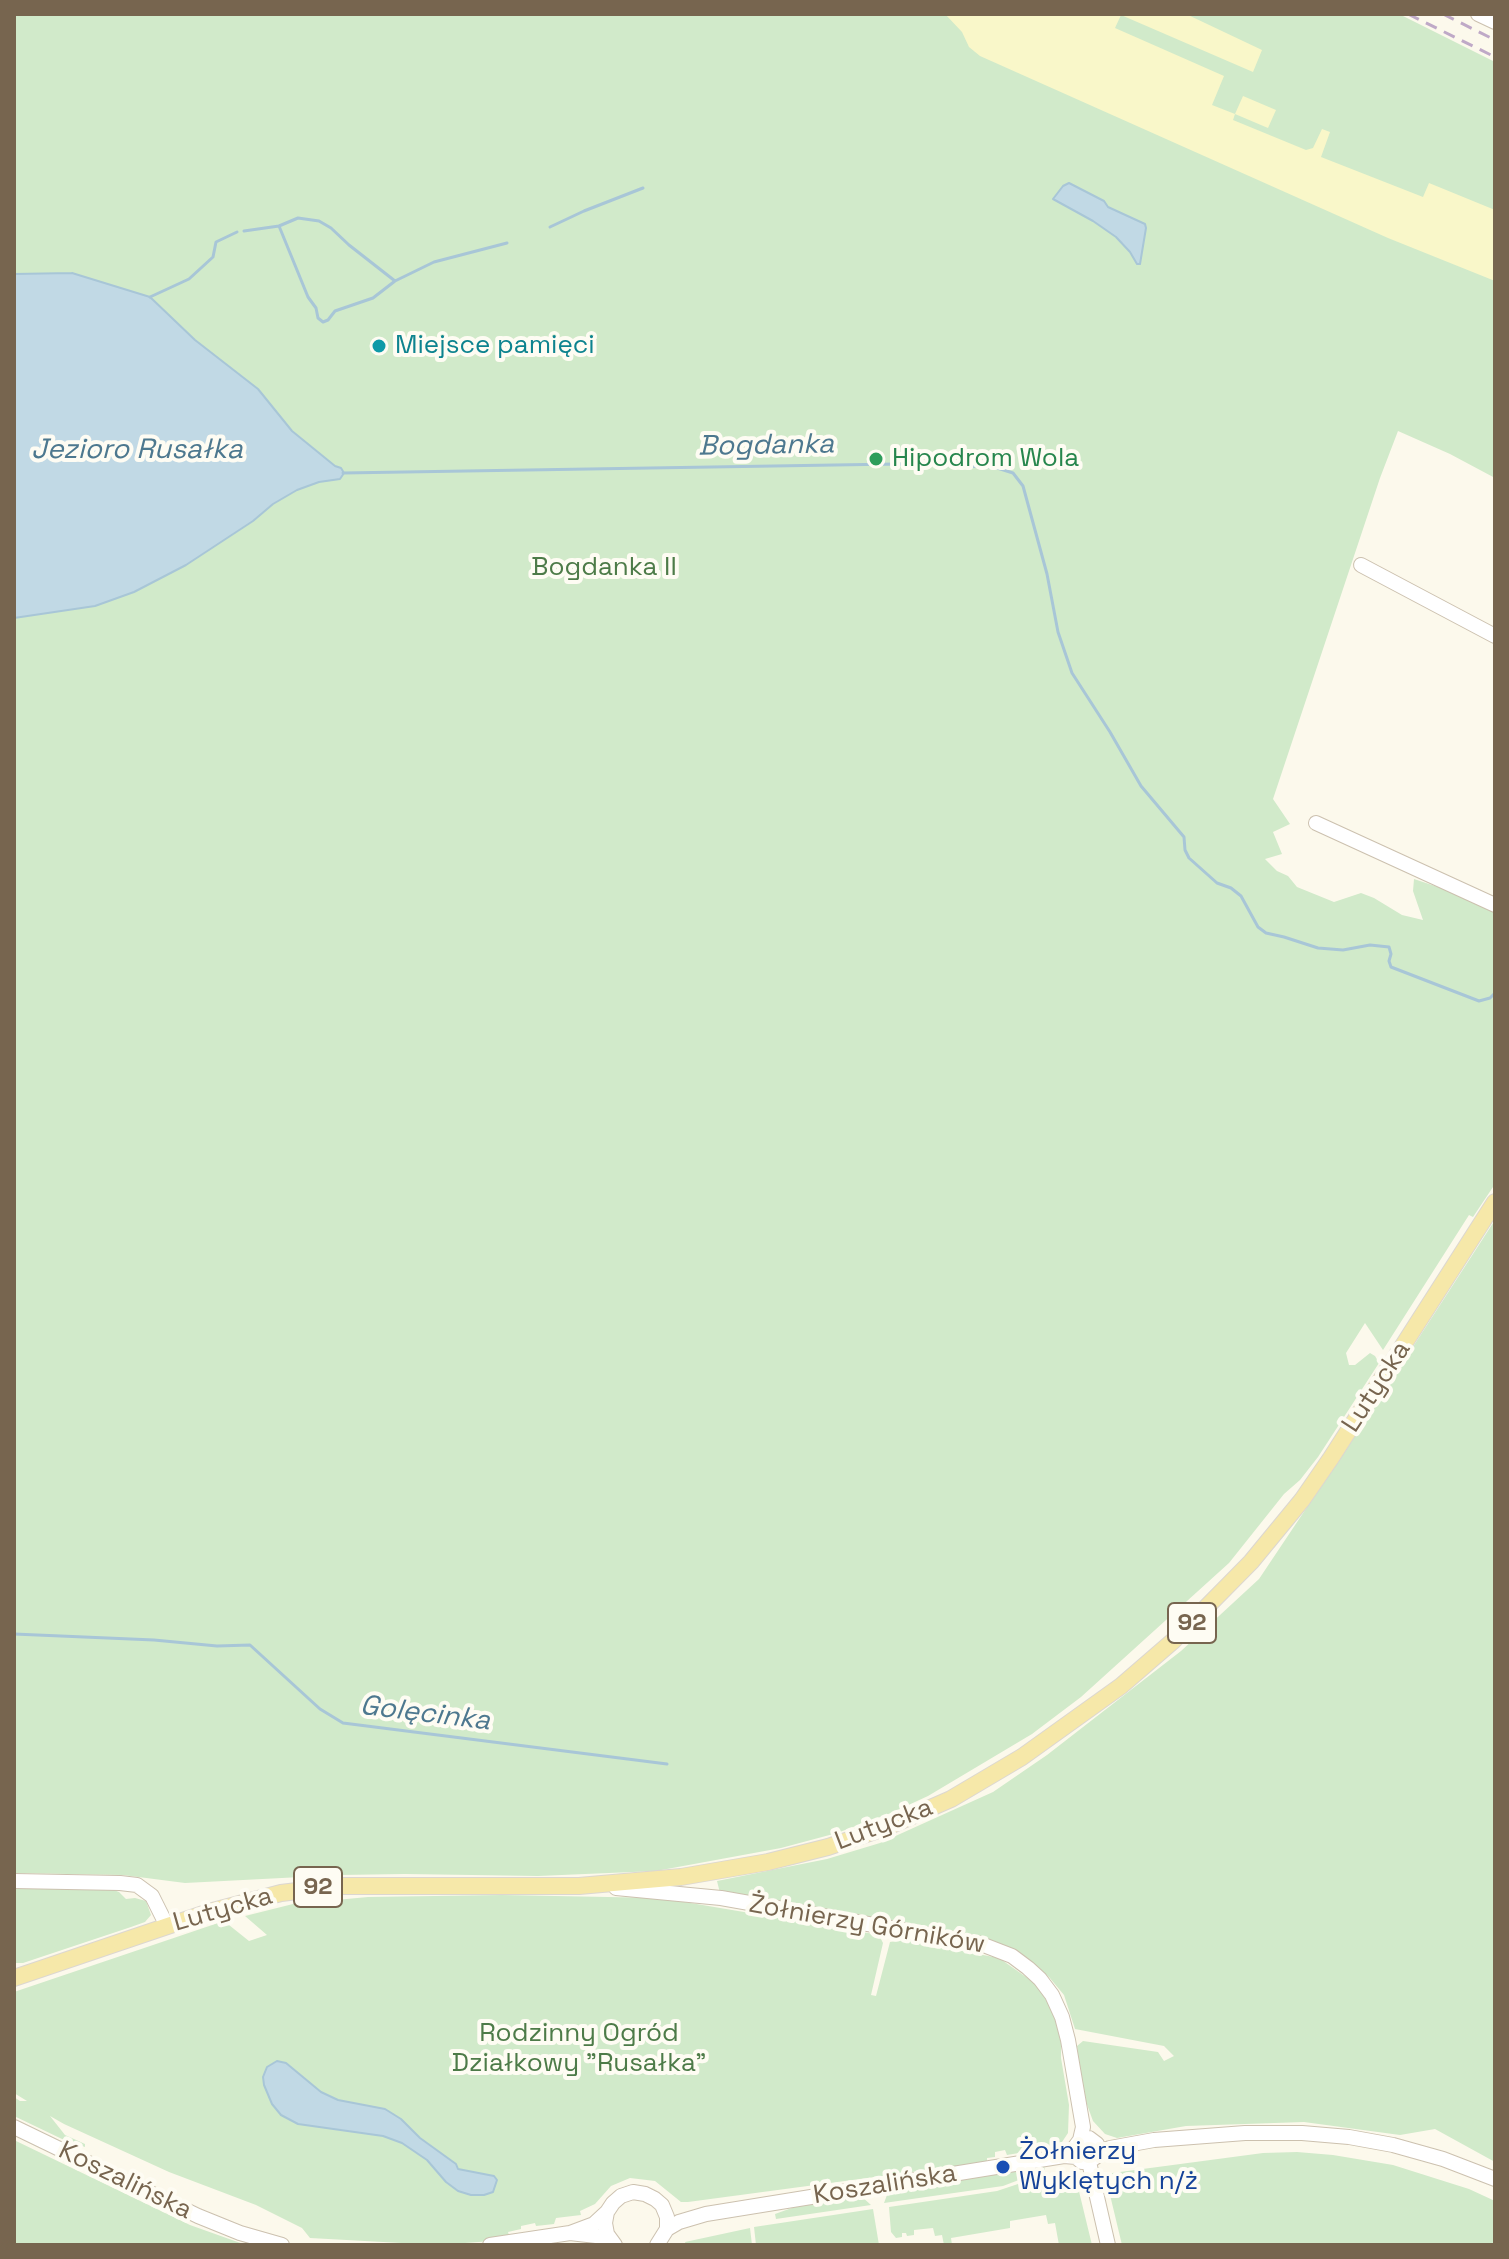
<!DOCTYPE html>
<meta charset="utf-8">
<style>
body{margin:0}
#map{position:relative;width:1509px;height:2259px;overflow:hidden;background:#fcf9ec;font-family:"Space Grotesk",sans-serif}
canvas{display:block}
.frame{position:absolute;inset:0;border:16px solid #77654f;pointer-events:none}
</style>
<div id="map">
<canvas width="1509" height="2259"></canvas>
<div class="frame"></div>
</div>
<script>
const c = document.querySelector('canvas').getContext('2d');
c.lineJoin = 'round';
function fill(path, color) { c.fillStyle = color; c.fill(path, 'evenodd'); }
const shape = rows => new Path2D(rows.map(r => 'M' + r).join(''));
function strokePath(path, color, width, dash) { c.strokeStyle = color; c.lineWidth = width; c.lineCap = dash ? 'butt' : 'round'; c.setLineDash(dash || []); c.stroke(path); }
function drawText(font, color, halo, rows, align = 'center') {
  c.font = font + ' "Space Grotesk",sans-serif'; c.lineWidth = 8; c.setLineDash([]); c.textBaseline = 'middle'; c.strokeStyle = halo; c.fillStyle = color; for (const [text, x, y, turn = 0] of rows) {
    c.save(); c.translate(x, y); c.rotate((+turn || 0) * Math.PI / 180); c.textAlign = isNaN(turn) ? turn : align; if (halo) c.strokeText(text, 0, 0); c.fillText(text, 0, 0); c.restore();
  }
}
const green = shape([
 [14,14,1399,14,1495,62,1495,478,1450,454,1398,431,1380,478,1273,799,1290,824,1273,832,1282,854,1265,859,1277,871,1288,876,1297,887,1334,902,1361,893,1374,898,1402,915,1423,920,1413,891,1414,879,1453,892,1495,913,1495,1184,1473,1217,1469,1215,1383,1350,1365,1323,1346,1353,1349,1365,1355,1365,1370,1353,1375,1356,1379,1363,1318,1457,1300,1480,1284,1494,1229,1563,1081,1697,1032,1734,928,1796,891,1813,837,1833,781,1848,656,1871,538,1876,405,1874,340,1875,185,1883,123,1875,14,1873,14,618,95,606,134,592,186,565,252,522,254,501,14,275],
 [1495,1220,1495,2162,1435,2129,1400,2135,1304,2122,1186,2126,1117,2138,1105,2134,1093,2121,1082,2091,1077,2046,1083,2041,1158,2052,1164,2061,1174,2056,1164,2046,1075,2029,1064,1995,1049,1977,1022,1956,720,1893,717,1881,827,1859,880,1843,993,1792,1047,1755,1181,1651,1259,1579,1372,1410],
 [14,1889,111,1889,119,1892,126,1899,135,1898,146,1901,151,1915,145,1922,131,1927,23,1963,14,1963],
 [502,1895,661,1898,874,1934,880,1937,883,1943,871,1995,876,1996,890,1942,904,1940,999,1958,1036,1984,1053,2011,1061,2043,1061,2058,1069,2105,1068,2133,1062,2142,1054,2147,1007,2155,1005,2150,995,2152,995,2157,987,2158,987,2162,688,2202,681,2202,655,2181,630,2178,611,2186,595,2204,580,2211,581,2215,556,2218,554,2224,536,2226,535,2223,521,2226,521,2229,508,2232,509,2235,492,2241,438,2245,310,2238,302,2228,256,2205,169,2172,64,2124,50,2116,65,2135,85,2144,85,2147,62,2139,14,2116,14,2097,20,2101,27,2101,14,2093,14,1992,224,1921,249,1941,267,1935,245,1916,293,1904,368,1897],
 [14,2140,190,2225,246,2245,14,2245],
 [1297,2152,1333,2155,1393,2165,1469,2189,1495,2201,1495,2245,1122,2245,1105,2174,1263,2153],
 [1044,2166,1045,2170,1003,2186,884,2203,887,2195,897,2188],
 [1069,2173,1076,2179,1092,2245,1059,2245,1055,2223,1048,2224,1046,2215,1010,2221,1010,2228,951,2238,952,2245,944,2245,942,2235,935,2236,933,2228,914,2230,914,2235,907,2236,906,2233,902,2233,902,2237,896,2238,891,2232,889,2207,997,2191,1039,2177],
 [856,2194,861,2196,871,2205,776,2219,775,2214,803,2204],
 [873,2209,879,2245,756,2245,754,2227],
 [750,2228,752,2245,686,2245,685,2242]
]);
const sand = shape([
 [945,14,1186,14,1262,50,1253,72,1121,15,1115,28,1224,76,1212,105,1235,114,1243,96,1276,110,1268,128,1235,114,1233,120,1306,150,1313,148,1322,129,1330,132,1321,157,1423,197,1429,183,1495,210,1495,281,1388,238,980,56,969,47,962,32]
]);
const water = shape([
 [1069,183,1104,201,1108,207,1145,224,1146,228,1140,264,1137,264,1130,252,1116,237,1093,221,1053,199,1063,186,1069,183],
 [72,273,150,297,195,340,258,389,292,431,335,466,341,468,344,473,340,479,319,482,297,490,273,504,253,521,186,565,134,592,95,606,14,618,14,274,72,273],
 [277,2061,286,2063,321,2092,338,2100,385,2109,401,2119,420,2138,456,2164,458,2169,494,2176,497,2180,493,2192,484,2195,471,2195,458,2191,446,2182,427,2160,402,2143,383,2136,298,2124,281,2115,272,2104,264,2085,263,2077,267,2067,277,2061]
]);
const stream = shape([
 [279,226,298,218,319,221,331,228,349,245,395,281,434,262,507,243],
 [550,227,584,211,643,188],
 [244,231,279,226,308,297,316,308,318,318,323,322,328,320,335,311,373,298,395,281],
 [150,297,189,279,213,257,216,242,237,232],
 [343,473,896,464,994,467,1013,473,1023,486,1047,574,1058,632,1072,673,1110,732,1141,786,1184,837,1185,850,1189,858,1217,883,1231,888,1241,896,1258,927,1266,933,1284,937,1318,948,1343,950,1370,945,1389,947,1391,954,1389,961,1391,967,1479,1001,1490,998,1495,993],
 [14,1634,154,1640,217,1646,250,1645,320,1709,343,1723,667,1764]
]);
const minor = shape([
 [1478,14,1495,22],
 [1361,565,1495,636],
 [1316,823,1495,905],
 [14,1881,120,1883,137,1885,152,1896,167,1926],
 [616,1888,721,1898,981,1944,1012,1956,1028,1968,1040,1979,1052,1995,1062,2017,1068,2040,1083,2127,1080,2140],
 [14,2127,198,2216,240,2233,282,2245],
 [1098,2153,1110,2148,1154,2140,1245,2133,1302,2133,1349,2137,1393,2145,1443,2159,1495,2179],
 [1089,2162,1108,2245],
 [667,2229,679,2222,706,2214,1064,2156,1076,2157,1082,2162,1089,2162,1097,2156,1099,2150,1097,2144,1089,2138,1080,2140,1074,2148,1076,2157],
 [570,2233,594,2224,607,2212],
 [490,2245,570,2233,596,2236,606,2239,613,2243],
 [615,2245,607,2234,605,2223,607,2212,613,2203,621,2196,633,2192,645,2194,655,2199,662,2205,667,2217,667,2229,657,2245]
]);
const major = shape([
 [14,1978,209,1912,281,1893,338,1886,579,1886,681,1877,768,1862,828,1847,887,1827,951,1799,1022,1757,1121,1686,1173,1641,1251,1562,1302,1500,1331,1458,1495,1202]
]);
const rail = shape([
 [1408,14,1495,57],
 [1443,14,1495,40]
]);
const markers = [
 [379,346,8,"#0f9aa8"],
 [876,459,8,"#2e9e5b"],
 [1003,2167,8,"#1a4fb4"]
];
const shields = [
 [1192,1623,48],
 [318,1887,48]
];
const shieldNames = [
 ["92",1192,1623],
 ["92",318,1887]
];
const cultureNames = [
 ["Miejsce pamięci",395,346]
];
const leisureNames = [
 ["Hipodrom Wola",892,459]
];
const parkNames = [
 ["Bogdanka II",604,568],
 ["Rodzinny Ogród",579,2034],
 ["Działkowy \"Rusałka\"",579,2064]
];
const streetNames = [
 ["Lutycka",1377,1387,-57],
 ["Lutycka",884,1825,-21],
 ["Lutycka",223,1910,-16],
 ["Żołnierzy Górników",867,1925,10],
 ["Koszalińska",125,2181,26],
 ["Koszalińska",885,2185,-9]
];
const transitNames = [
 ["Żołnierzy",1019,2152],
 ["Wyklętych n/ż",1019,2182]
];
const waterNames = [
 ["Bogdanka",766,446,-1],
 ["Jezioro Rusałka",137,450],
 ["Golęcinka",425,1714,7]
];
fill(green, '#d1eaca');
fill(sand, '#f9f7c9');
fill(water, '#c1d9e5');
strokePath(water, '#a8c6d7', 2);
strokePath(stream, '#a8c6d7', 3);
strokePath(minor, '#ccc1af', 16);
strokePath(major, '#dcd7d1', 18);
strokePath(minor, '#fff', 14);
strokePath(major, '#f6e8a9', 16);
strokePath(rail, '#bfa9c7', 3, [12, 8]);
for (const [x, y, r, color] of markers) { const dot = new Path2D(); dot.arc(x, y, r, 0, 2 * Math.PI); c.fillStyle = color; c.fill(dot); strokePath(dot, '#fefcf3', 3); }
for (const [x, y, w] of shields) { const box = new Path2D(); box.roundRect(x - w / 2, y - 20, w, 40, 6); c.fillStyle = '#fefcf3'; c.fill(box); strokePath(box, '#77654f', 2); }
drawText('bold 24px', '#77654f', null, shieldNames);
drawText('26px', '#0d838f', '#fefcf3', cultureNames, 'left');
drawText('26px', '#27864d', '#fefcf3', leisureNames, 'left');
drawText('26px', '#4d7b48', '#fefcf3', parkNames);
drawText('26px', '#77654f', '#fefcf3', streetNames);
drawText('26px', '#164399', '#fefcf3', transitNames, 'left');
drawText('italic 28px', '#4d788f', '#fefcf3', waterNames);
</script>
